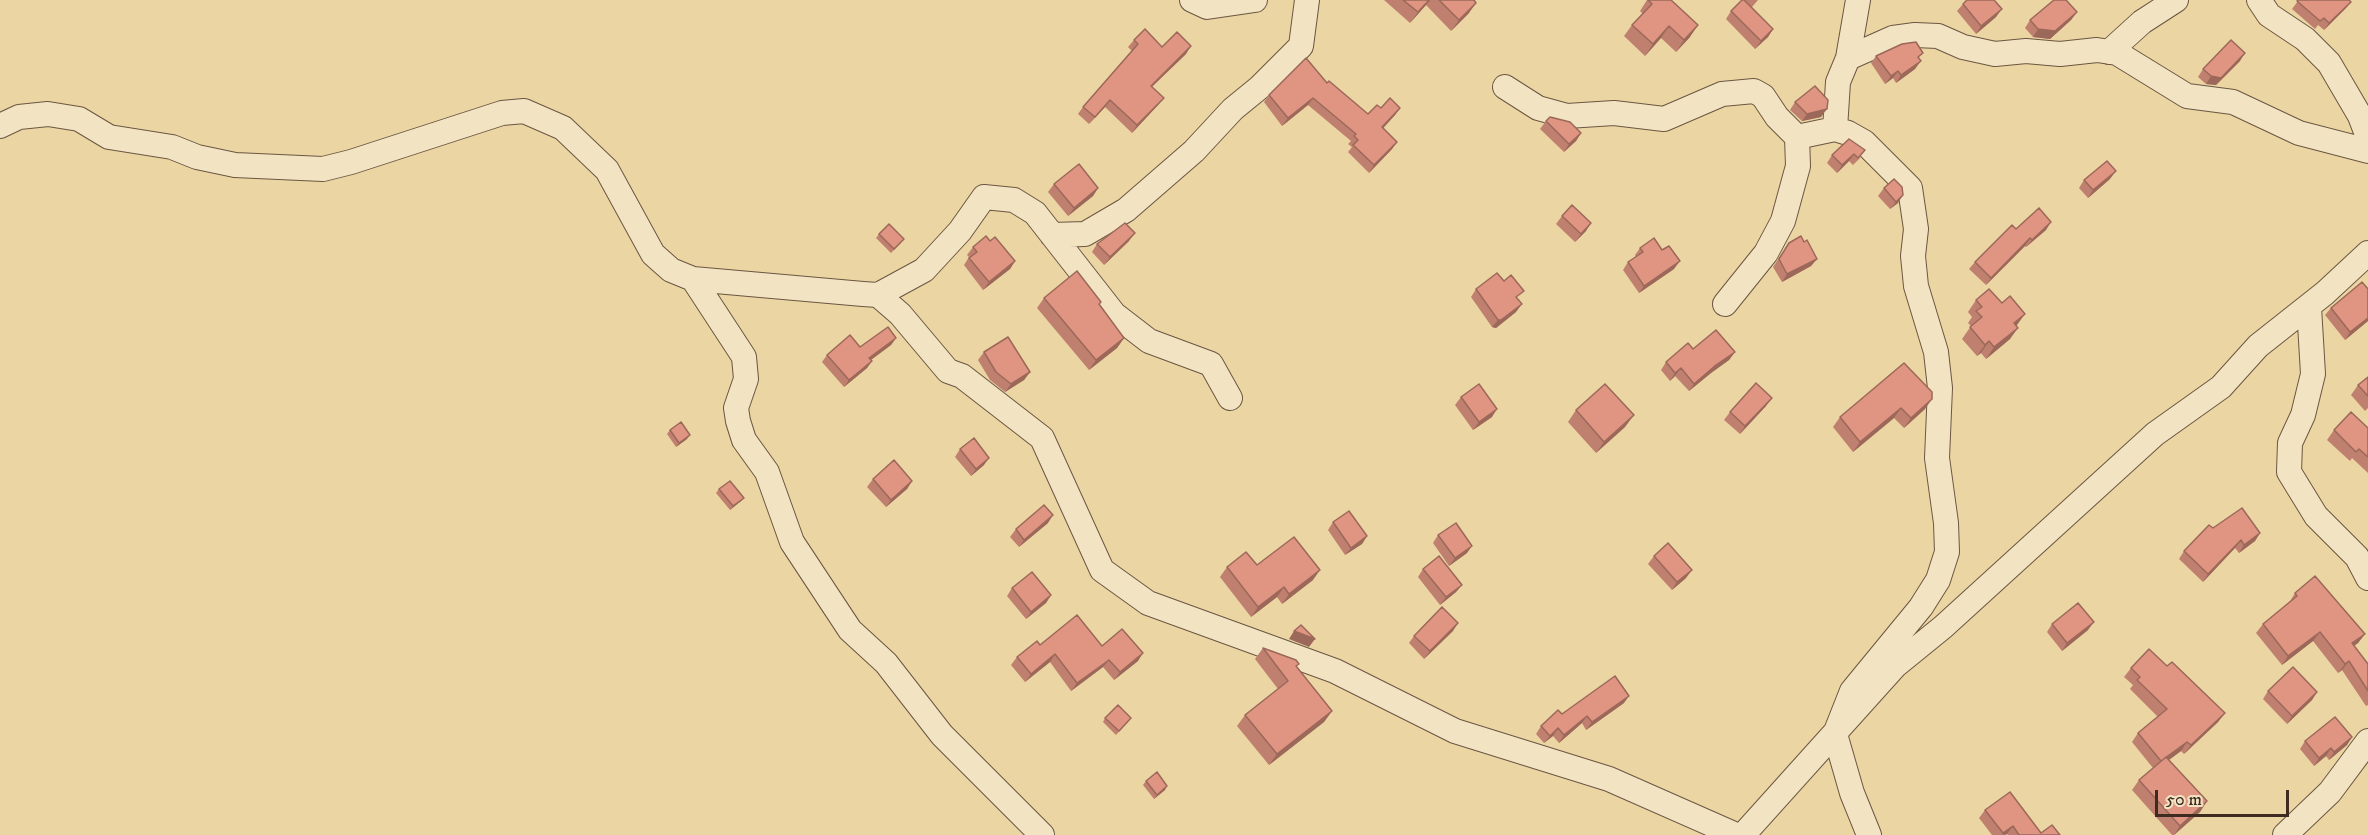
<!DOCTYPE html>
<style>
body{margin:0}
#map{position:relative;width:2368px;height:835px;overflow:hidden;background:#ebd5a3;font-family:"IM FELL DW Pica",serif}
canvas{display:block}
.scale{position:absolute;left:2155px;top:790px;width:134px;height:27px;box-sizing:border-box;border:3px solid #402b22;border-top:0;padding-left:8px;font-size:18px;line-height:21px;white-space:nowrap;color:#402b22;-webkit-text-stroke:4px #f2e4c3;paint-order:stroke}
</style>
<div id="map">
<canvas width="2368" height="835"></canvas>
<div class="scale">50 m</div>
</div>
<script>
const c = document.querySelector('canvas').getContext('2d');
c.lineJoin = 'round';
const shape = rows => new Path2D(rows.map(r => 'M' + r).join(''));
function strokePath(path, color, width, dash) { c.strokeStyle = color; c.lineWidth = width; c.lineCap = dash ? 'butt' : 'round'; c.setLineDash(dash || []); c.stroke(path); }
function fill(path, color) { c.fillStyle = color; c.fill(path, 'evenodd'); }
const minor = shape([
 [1192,0,1207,7,1255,0],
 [2259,0,2269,15,2305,39,2329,63,2360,116,2368,137],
 [2109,52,2142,22,2176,0],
 [1848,58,1893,38,1915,35,1938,36,1963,47,1995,54,2026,51,2060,54,2097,50,2117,53,2187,96,2233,102,2299,133,2368,151],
 [1505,87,1538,108,1567,116,1614,113,1664,119,1722,94,1754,91,1763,96,1777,117,1797,137,1835,129,1848,133,1864,142,1910,188,1916,229,1913,256,1916,286,1936,352,1940,388,1937,458,1946,523,1947,552,1938,580,1921,607,1852,691,1835,734,1852,793,1869,835],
 [0,126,19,117,48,114,79,119,109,137,172,147,197,157,235,165,323,169,351,162,502,113,524,111,563,128,607,170,653,254,671,270,693,279,863,294,878,295,924,270,960,231,984,197,1014,200,1035,213,1114,314,1149,341,1211,364,1230,398],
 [1835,129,1838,82,1848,58,1858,0],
 [1052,235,1085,234,1126,210,1194,151,1233,109,1260,87,1301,46,1307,0],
 [693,279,744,357,746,379,736,408,738,421,744,440,767,472,792,542,850,630,886,663,942,735,1042,835],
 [878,295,900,314,948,371,962,376,1042,438,1102,570,1148,603,1335,671,1455,731,1609,779,1736,835],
 [1725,304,1766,253,1783,221,1798,166,1797,137],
 [2309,307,2313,374,2303,415,2290,443,2289,472,2316,516,2357,557,2368,578],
 [1743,835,1895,666,1943,627,2155,434,2221,387,2258,346,2325,293,2368,253],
 [2285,835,2330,792,2368,741]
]);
const wall = shape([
 [1384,0,1439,0,1469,13,1451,31,1426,5,1410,23],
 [1647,0,1671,0,1690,37,1676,52,1661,38,1645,56,1624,36,1632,25,1643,14,1640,11],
 [1742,0,1758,0,1752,7,1773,29,1768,37,1755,49,1726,19,1731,11],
 [2297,0,2349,0,2351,2,2345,9,2324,30,2318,25,2315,29,2292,9,2298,1],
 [1963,4,1996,17,1976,34,1957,11],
 [2077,12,2071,20,2050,39,2033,37,2025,28,2030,20],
 [1134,40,1186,54,1152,87,1158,105,1132,133,1105,107,1089,124,1078,114,1083,107,1132,51,1128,47],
 [1876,56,1919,59,1915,69,1896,83,1893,78,1885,84,1871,63],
 [2240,61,2216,85,2206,84,2198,77,2203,69],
 [1327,83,1368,114,1381,108,1400,108,1395,115,1383,128,1397,142,1392,149,1369,173,1348,152,1352,147,1348,144,1351,141,1308,105,1282,126,1264,102,1269,95],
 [1795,102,1821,117,1802,121,1790,110],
 [1546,121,1581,133,1576,141,1564,152,1540,129],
 [1849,139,1860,158,1853,165,1849,161,1837,173,1827,163,1832,155],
 [2110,179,2088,198,2079,188,2084,180],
 [1054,184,1098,188,1093,196,1068,216,1048,192],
 [1884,188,1898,203,1890,209,1878,196],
 [1562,216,1586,231,1575,242,1556,224],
 [2016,229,2046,230,2026,247,2025,246,1986,285,1969,269,1975,262],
 [879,234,901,243,891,253,876,238],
 [990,241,1015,261,1010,269,983,290,964,265,969,257,967,255,973,247],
 [1129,241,1104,265,1092,252,1097,244],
 [1804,242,1817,259,1811,266,1782,282,1773,267,1789,243],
 [1640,248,1674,269,1639,293,1623,270,1628,262,1636,257,1635,255],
 [1476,289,1518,299,1516,312,1496,328,1492,327,1471,297],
 [2368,289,2368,321,2345,340,2325,315,2331,308],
 [1044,298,1101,302,1099,305,1124,338,1117,348,1089,370,1037,308],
 [1976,300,2016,326,2010,339,1986,359,1981,353,1977,356,1962,339,1971,326,1968,323,1972,317,1968,312],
 [896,338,891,345,871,360,872,361,867,368,844,387,822,362,827,355],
 [1693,349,1735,352,1729,360,1711,373,1689,391,1675,376,1670,381,1661,370,1666,362],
 [984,352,1030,372,1024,380,1005,392,990,380,978,360],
 [1904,363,1925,409,1904,428,1894,418,1853,452,1833,427,1840,417],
 [2368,377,2368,408,2365,411,2351,395,2358,385],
 [1461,397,1492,417,1473,430,1455,405],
 [1766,406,1740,434,1724,420,1730,412],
 [1576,410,1625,427,1596,453,1568,422],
 [2368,428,2368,473,2352,458,2350,461,2327,440,2334,430],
 [670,430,687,439,676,447,667,434],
 [960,449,984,465,971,476,955,457],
 [873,479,912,481,907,489,886,507,867,487],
 [719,489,744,498,741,501,730,510,716,493],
 [1333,522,1367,536,1362,544,1345,555,1328,530],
 [1048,523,1019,547,1010,537,1016,529],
 [2213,528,2260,533,2255,541,2239,553,2235,548,2203,582,2179,559,2184,551],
 [1438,535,1467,553,1449,566,1433,543],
 [1654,556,1686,578,1672,590,1648,564],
 [1257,565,1313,580,1282,604,1277,597,1251,617,1220,577,1227,567],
 [1423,569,1462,585,1456,592,1440,605,1418,577],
 [1012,588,1051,595,1046,603,1026,619,1007,596],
 [2295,593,2365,634,2358,643,2354,646,2368,664,2368,705,2366,706,2342,670,2338,673,2313,641,2282,665,2256,633,2263,624,2289,603],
 [2052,624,2088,630,2062,651,2047,632],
 [1453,631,1424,659,1409,643,1414,636],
 [1040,645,1102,646,1138,661,1114,680,1103,667,1071,691,1050,662,1025,682,1011,665,1017,657],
 [1263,648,1297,667,1332,711,1324,722,1269,765,1237,726,1245,715,1278,689,1255,659],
 [2167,666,2225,713,2218,722,2184,754,2181,751,2169,760,2207,801,2200,812,2174,835,2172,835,2132,790,2139,780,2153,768,2132,742,2138,733,2158,717,2130,689,2133,685,2124,677,2131,668],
 [2268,691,2317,692,2312,700,2287,724,2263,699],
 [1624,703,1586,730,1582,723,1559,743,1553,736,1544,743,1536,734,1541,726,1562,714],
 [1105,718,1128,722,1116,735,1103,722],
 [2352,737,2347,745,2329,760,2326,756,2314,766,2300,749,2305,741],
 [1146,781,1165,790,1154,799,1143,785],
 [1985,810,2041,833,2060,835,2008,835,2007,834,2006,835,1992,835,1979,818]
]);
const shadedWall = shape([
 [1429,0,1430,0,1426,5,1410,23,1418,12],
 [2351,2,2345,9,2324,30,2329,23],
 [1476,3,1469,13,1451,31,1459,20],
 [2002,9,1996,17,1976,34,1981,26],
 [2077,12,2071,20,2050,39,2033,37,2038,29],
 [1698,25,1690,37,1676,52,1684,40],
 [1669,26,1661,38,1645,56,1653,44],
 [1773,29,1768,37,1755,49,1761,41],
 [1191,46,1186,54,1145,93,1151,86],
 [2245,53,2240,61,2216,85,2206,84,2211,76],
 [1921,61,1915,69,1896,83,1901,75],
 [1898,71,1893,78,1885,84,1891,76],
 [1164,98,1158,105,1132,133,1137,125],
 [1313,98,1308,105,1282,126,1288,118],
 [1110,100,1105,107,1089,124,1095,117],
 [1400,108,1395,115,1377,135,1382,127],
 [1827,109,1821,117,1802,121,1807,114],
 [1581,133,1576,141,1564,152,1569,144],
 [1397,142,1392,149,1369,173,1374,165],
 [1854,154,1849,161,1837,173,1842,165],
 [2116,171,2110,179,2088,198,2093,190],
 [1098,188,1093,196,1068,216,1074,208],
 [1903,195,1898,203,1890,209,1896,202],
 [2051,222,2046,230,2026,247,2032,240],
 [1591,223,1586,231,1575,242,1581,234],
 [1135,233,1129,241,1104,265,1110,257],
 [2030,238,2025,246,1986,285,1991,278],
 [1817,259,1811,266,1782,282,1787,274],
 [1015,261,1010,269,983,290,989,282],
 [1680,261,1674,269,1639,293,1644,286],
 [1522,304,1516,312,1496,328,1492,327,1498,320],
 [2025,314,2017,325,2006,335,2014,323],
 [2368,318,2368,321,2345,340,2350,332],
 [2018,328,2010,339,1986,359,1994,347],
 [896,338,891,345,864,365,869,358],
 [1124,338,1117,348,1089,370,1096,360],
 [1989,341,1981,353,1977,356,1985,345],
 [1735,352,1729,360,1711,373,1689,391,1694,384,1716,365],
 [872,361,867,368,844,387,849,380],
 [1681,368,1675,376,1670,381,1675,373],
 [1030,372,1024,380,1005,392,1011,384],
 [1772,398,1766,406,1740,434,1745,426],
 [1932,399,1925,409,1904,428,1911,418],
 [1901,408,1894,418,1853,452,1860,442],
 [1497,409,1492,417,1473,430,1479,422],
 [1634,415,1625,427,1596,453,1604,442],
 [690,435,687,439,676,447,679,443],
 [989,458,984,465,971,476,976,469],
 [912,481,907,489,886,507,891,500],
 [744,498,741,501,730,510,733,506],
 [1053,515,1048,523,1019,547,1024,540],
 [2260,533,2255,541,2239,553,2244,545],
 [1367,536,1362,544,1345,555,1351,548],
 [2241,540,2235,548,2203,582,2208,574],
 [1472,546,1467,553,1449,566,1455,558],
 [1320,570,1313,580,1282,604,1289,594],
 [1692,570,1686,578,1672,590,1677,582],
 [1462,585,1456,592,1440,605,1446,597],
 [1284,587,1277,597,1251,617,1258,607],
 [1051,595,1046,603,1026,619,1031,612],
 [2094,622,2088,630,2062,651,2067,643],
 [1458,623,1453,631,1424,659,1430,651],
 [1294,631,1315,639,1309,647,1289,639],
 [2320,632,2313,641,2282,665,2288,656],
 [2365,634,2358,643,2346,652,2352,643],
 [1143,653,1138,661,1114,680,1120,672],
 [1055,654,1050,662,1025,682,1031,674],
 [1109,660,1103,667,1071,691,1077,683],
 [2349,661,2342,670,2338,673,2345,664],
 [2317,692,2312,700,2287,724,2292,716],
 [1629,696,1624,703,1586,730,1592,722],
 [1332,711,1324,722,1269,765,1277,754],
 [2225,713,2218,722,2184,754,2191,745],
 [1587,716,1582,723,1559,743,1564,735],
 [1558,728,1553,736,1544,743,1550,736],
 [2352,737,2347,745,2329,760,2334,752],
 [2187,742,2181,751,2155,770,2161,761],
 [2331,748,2326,756,2314,766,2319,758],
 [1167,786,1165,790,1154,799,1157,795],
 [2207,801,2200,812,2174,835,2180,826],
 [2013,826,2007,834,2002,835,2003,833]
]);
const building = shape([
 [1403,0,1429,0,1418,12,1403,0],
 [1439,0,1474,0,1476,3,1459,20,1439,0],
 [1648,0,1671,0,1698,25,1684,40,1669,26,1653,44,1632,25,1652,4,1648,0],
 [1742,0,1744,0,1773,29,1761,41,1731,11,1742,0],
 [1967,0,1994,0,2002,9,1981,26,1963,4,1967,0],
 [2054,0,2066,0,2077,12,2055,31,2038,29,2030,20,2054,0],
 [2298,0,2349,0,2351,2,2329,23,2324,18,2320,21,2297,1,2298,0],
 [1145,29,1162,47,1177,32,1191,46,1151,86,1164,98,1137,125,1110,100,1095,117,1083,107,1138,44,1134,40,1145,29],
 [2231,40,2245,53,2221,78,2211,76,2203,69,2231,40],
 [1916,42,1923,53,1918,57,1921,61,1901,75,1898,71,1891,76,1876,56,1902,44,1916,42],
 [1306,58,1327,83,1329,81,1368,114,1377,105,1381,108,1390,98,1400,108,1382,127,1397,142,1374,165,1353,145,1358,140,1354,136,1356,134,1313,98,1288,118,1269,95,1306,58],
 [1815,86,1828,100,1827,109,1807,114,1795,102,1815,86],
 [1550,117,1570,122,1581,133,1569,144,1546,121,1550,117],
 [1849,139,1865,150,1858,158,1854,154,1842,165,1832,155,1849,139],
 [2107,161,2116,171,2093,190,2084,180,2107,161],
 [1079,164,1098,188,1074,208,1054,184,1079,164],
 [1894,179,1902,187,1903,195,1896,202,1884,188,1894,179],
 [1572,205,1591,223,1581,234,1562,216,1572,205],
 [2039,208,2051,222,2032,240,2030,238,1991,278,1975,262,2012,225,2016,229,2039,208],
 [1125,223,1135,233,1110,257,1097,244,1125,223],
 [889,224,904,239,894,249,879,234,889,224],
 [986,236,990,241,995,237,1015,261,989,282,969,258,977,252,973,247,986,236],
 [1801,236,1804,242,1807,240,1817,259,1787,274,1779,259,1789,243,1801,236],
 [1654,238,1662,250,1669,246,1680,261,1644,286,1628,262,1643,252,1640,248,1654,238],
 [1077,271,1101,302,1099,304,1124,338,1096,360,1044,298,1077,271],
 [1497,273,1504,281,1511,275,1524,291,1516,297,1522,304,1501,320,1498,320,1476,289,1497,273],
 [2362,282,2368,289,2368,318,2350,332,2331,308,2362,282],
 [1989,289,2002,303,2010,296,2025,314,2014,323,2018,328,1994,347,1989,341,1985,345,1970,327,1982,317,1976,311,1982,307,1976,300,1989,289],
 [888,327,896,338,869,358,872,361,849,380,827,355,850,335,860,347,888,327],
 [1716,330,1735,352,1716,365,1694,384,1681,368,1675,373,1666,362,1688,343,1693,349,1716,330],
 [1008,337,1030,372,1011,384,996,372,984,352,1008,337],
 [1904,363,1932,392,1932,399,1911,418,1901,408,1860,442,1840,417,1904,363],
 [2368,377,2368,396,2358,385,2368,377],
 [1756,383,1772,398,1745,426,1730,412,1756,383],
 [1479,384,1497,409,1479,422,1461,397,1479,384],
 [1605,384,1634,415,1604,442,1576,410,1605,384],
 [2351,412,2368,428,2368,457,2359,449,2356,452,2334,430,2351,412],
 [681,422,690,435,679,443,670,430,681,422],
 [974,438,989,458,976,469,960,449,974,438],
 [894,460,912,481,891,500,873,479,894,460],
 [730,481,744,498,733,506,719,489,730,481],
 [1044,505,1053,515,1024,540,1016,529,1044,505],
 [2242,508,2260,533,2244,545,2241,540,2208,574,2184,551,2209,525,2213,528,2242,508],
 [1349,511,1367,536,1351,548,1333,522,1349,511],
 [1456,523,1472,546,1455,558,1438,535,1456,523],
 [1294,537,1320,570,1289,594,1284,587,1258,607,1227,567,1246,552,1257,565,1294,537],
 [1668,543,1692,570,1677,582,1654,556,1668,543],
 [1439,556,1462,585,1446,597,1423,569,1439,556],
 [1032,572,1051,595,1031,612,1012,588,1032,572],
 [2315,576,2365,634,2352,643,2368,664,2368,691,2349,661,2345,664,2320,632,2288,656,2263,624,2297,596,2295,593,2315,576],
 [2078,603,2094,622,2067,643,2052,624,2078,603],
 [1442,607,1458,623,1430,651,1414,636,1442,607],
 [1077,615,1102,646,1122,629,1143,653,1120,672,1109,660,1077,683,1055,654,1031,674,1017,657,1037,641,1040,645,1077,615],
 [1301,625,1315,639,1294,631,1301,625],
 [1263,648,1296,660,1299,664,1296,666,1332,711,1277,754,1245,715,1288,681,1263,648],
 [2149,649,2167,666,2172,662,2225,713,2191,745,2187,742,2161,761,2138,733,2167,709,2137,680,2140,677,2131,668,2149,649],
 [2293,667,2317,692,2292,716,2268,691,2293,667],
 [1615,676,1629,696,1592,722,1587,716,1564,735,1558,728,1550,736,1541,726,1558,710,1562,714,1615,676],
 [1118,705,1131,718,1119,731,1105,718,1118,705],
 [2335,717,2352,737,2334,752,2331,748,2319,758,2305,741,2335,717],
 [2166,757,2207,801,2180,826,2139,780,2166,757],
 [1157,772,1167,786,1157,795,1146,781,1157,772],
 [2010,792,2041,833,2052,825,2060,835,2019,835,2013,826,2003,833,1985,810,2010,792]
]);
strokePath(minor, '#6b5642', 26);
strokePath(minor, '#f2e4c3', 24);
fill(wall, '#c0806f');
fill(shadedWall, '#9c685a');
fill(building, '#df9581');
strokePath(building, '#9c685a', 1.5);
</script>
